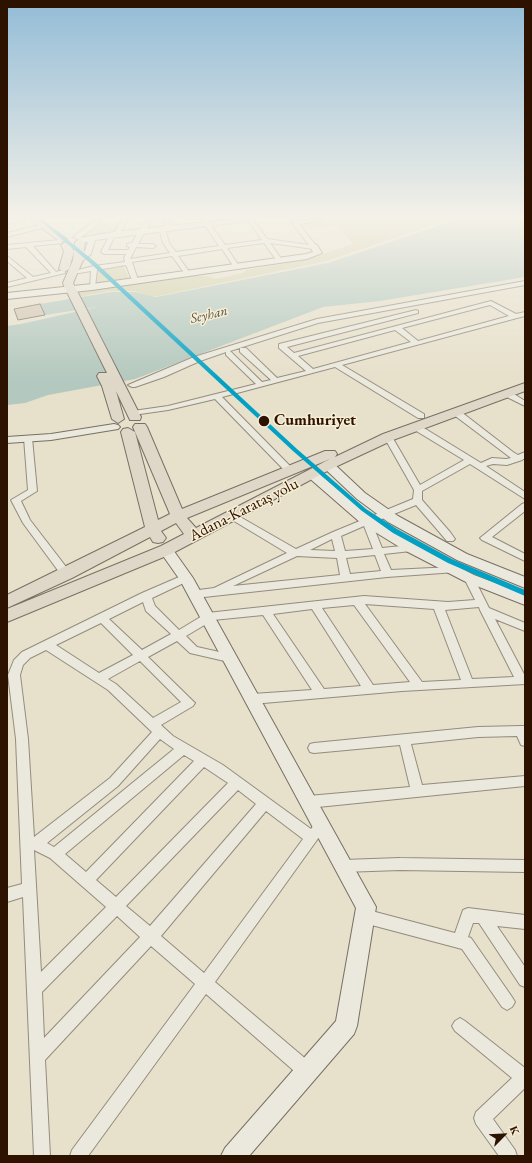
<!DOCTYPE html>
<meta charset="utf-8">
<style>
body{margin:0}
#map{position:relative;width:532px;height:1163px;overflow:hidden;background:#e7e0cb;font-family:"EB Garamond",serif}
canvas{display:block}
.frame{position:absolute;inset:0;border:8px solid #2d1200;pointer-events:none}
.north{position:absolute;left:484px;top:1115px;width:40px;height:40px;-webkit-text-stroke:3px #f7efd5;paint-order:stroke;rotate:66deg;font-size:11px;font-weight:700;line-height:16px;text-align:center;color:#2d1200}
.north::after{content:'';display:block;margin:auto;width:14px;height:18px;background:#2d1200;clip-path:polygon(50% 0,100% 100%,50% 72%,0 100%)}
</style>
<div id="map">
<canvas width="532" height="1163"></canvas>
<div class="frame"></div>
<div class="north">K</div>
</div>
<script>
const c = document.querySelector('canvas').getContext('2d');
c.lineJoin = 'round';
function fill(path, color) { c.fillStyle = color; c.fill(path, 'evenodd'); }
const shape = rows => new Path2D(rows.map(r => 'M' + r).join(''));
function strokePath(path, color, width, dash) { c.strokeStyle = color; c.lineWidth = width; c.lineCap = dash ? 'butt' : 'round'; c.setLineDash(dash || []); c.stroke(path); }
function drawText(font, color, halo, rows, align = 'center') {
  c.font = font + ' "EB Garamond",serif'; c.lineWidth = 3; c.setLineDash([]); c.textBaseline = 'middle'; c.strokeStyle = halo; c.fillStyle = color; for (const [text, x, y, turn = 0] of rows) {
    c.save(); c.translate(x, y); c.rotate((+turn || 0) * Math.PI / 180); c.textAlign = isNaN(turn) ? turn : align; if (halo) c.strokeText(text, 0, 0); c.fillText(text, 0, 0); c.restore();
  }
}
const green = shape([
 [333,219,450,219,327,261,158,296,149,296,134,291,109,291,78,297,76,291,193,276,206,276,216,279,243,273,246,270,306,260,353,244,337,225,302,229,299,224],
 [103,223,121,224,116,233,93,235,91,231],
 [122,264,131,281,96,284,93,269]
]);
const water = shape([
 [459,219,525,219,525,277,380,301,323,307,135,379,48,395,25,403,7,405,7,326,21,324,97,307,45,315,40,304,111,292,135,292,156,297,328,263]
]);
const building = shape([
 [40,304,45,315,18,320,14,309,40,304]
]);
const minor = shape([
 [16,219,26,219,7,224,7,220,16,219],
 [122,219,128,219,119,235,115,235,108,250,128,250,130,247,127,246,127,244,132,243,146,219,152,219,138,244,153,244,156,246,153,248,136,247,130,259,170,253,163,243,159,228,162,226,165,228,169,243,176,252,219,246,201,219,207,219,225,245,262,240,247,219,253,219,267,239,309,245,292,223,297,221,299,222,299,224,317,247,314,249,270,243,282,260,279,262,277,261,264,243,227,248,239,266,236,268,234,267,222,249,178,256,190,273,187,275,185,274,172,256,132,262,138,280,137,281,132,280,126,265,97,270,95,287,90,288,91,271,73,274,70,272,94,266,125,262,124,258,126,254,104,254,101,252,110,234,115,233,122,219],
 [163,219,169,219,171,229,167,229,163,219],
 [44,224,46,225,46,227,7,237,7,233,44,224],
 [60,240,62,241,62,243,33,246,56,272,63,270,65,271,65,273,7,287,7,283,27,278,7,261,7,256,33,277,51,273,26,247,7,249,7,245,60,240],
 [525,281,525,285,318,323,230,351,262,382,271,380,240,352,240,348,246,348,277,378,306,371,279,348,279,344,416,310,418,311,418,313,287,347,294,353,491,301,516,314,525,312,525,316,517,318,342,365,424,414,424,418,418,418,335,367,222,397,293,469,294,471,293,473,287,473,215,399,168,410,133,415,129,413,133,411,168,406,256,384,226,355,226,352,200,361,164,377,135,387,132,387,128,385,194,357,317,319,525,281],
 [490,305,509,316,418,341,402,328,490,305],
 [395,330,411,342,313,369,298,356,395,330],
 [505,392,511,392,525,401,525,406,505,396,505,392],
 [454,411,460,411,513,452,518,455,525,452,525,458,522,460,507,465,493,464,486,466,525,492,525,499,470,464,422,491,422,500,450,532,455,539,453,541,447,541,416,505,372,523,382,548,411,545,416,548,411,551,384,554,391,570,453,567,458,570,456,572,387,577,195,598,191,597,190,594,191,591,214,588,287,553,229,518,227,516,229,514,235,514,296,549,333,532,413,499,414,490,384,437,385,435,391,435,420,485,464,460,413,429,413,425,419,425,481,463,492,458,506,459,511,458,454,415,454,411],
 [364,526,373,549,345,551,341,536,364,526],
 [332,539,335,551,310,550,332,539],
 [375,555,381,571,350,574,346,558,375,555],
 [297,556,337,558,340,575,233,586,297,556],
 [25,436,28,436,32,438,37,491,21,501,30,520,70,572,71,574,70,576,62,576,23,523,11,500,28,490,24,438,25,436],
 [525,503,525,511,492,537,525,554,525,561,482,540,480,538,522,504,525,503],
 [186,574,191,578,190,580,152,598,155,606,179,630,207,613,364,596,448,602,475,600,464,578,469,574,473,576,489,608,525,623,525,631,495,619,525,676,525,684,402,691,252,704,248,702,246,699,248,696,252,694,312,690,263,615,213,620,186,636,197,647,233,655,234,658,233,661,229,662,190,653,177,641,148,657,195,703,193,706,161,725,173,736,223,765,311,829,316,822,321,820,326,822,327,826,215,982,313,1065,315,1071,313,1077,307,1079,301,1077,206,994,88,1156,70,1156,72,1150,195,984,151,946,45,1060,50,1156,34,1156,23,897,7,902,7,888,22,884,16,739,8,675,14,660,22,652,142,593,186,574],
 [143,602,146,611,171,634,142,650,109,619,143,602],
 [365,604,434,609,461,680,422,682,365,604],
 [354,605,410,682,373,685,322,608,354,605],
 [479,607,480,610,514,677,472,679,445,610,479,607],
 [312,609,361,686,324,689,273,614,312,609],
 [101,623,133,655,99,673,56,645,101,623],
 [46,650,108,690,152,732,110,778,34,837,28,739,20,675,23,665,30,658,46,650],
 [140,661,181,702,153,718,116,684,108,679,140,661],
 [160,739,174,749,54,847,47,843,118,786,160,739],
 [184,755,194,761,86,872,65,854,184,755],
 [204,767,228,783,116,897,96,880,204,767],
 [238,790,256,804,150,926,126,906,238,790],
 [266,811,303,839,204,973,161,936,266,811],
 [34,850,50,858,106,907,41,972,34,850],
 [117,916,140,937,44,1038,42,992,117,916],
 [521,726,525,726,525,746,521,745,517,736,478,737,411,744,422,785,525,776,525,786,308,808,304,806,302,802,304,798,308,796,410,787,400,745,314,753,310,752,308,748,310,744,314,743,478,727,521,726],
 [400,858,525,860,525,872,400,870,343,872,338,871,336,866,338,861,343,860,400,858],
 [468,908,525,915,525,929,497,926,525,967,525,987,520,985,479,923,473,923,468,937,471,938,512,997,515,1002,512,1007,507,1010,502,1007,462,949,364,923,359,921,357,916,359,911,364,909,455,933,463,910,468,908],
 [460,1018,465,1021,525,1068,525,1088,493,1119,515,1150,517,1156,499,1156,476,1124,474,1118,476,1112,512,1078,455,1031,452,1026,455,1021,460,1018]
]);
const tertiary = shape([
 [97,219,103,219,94,228,80,238,113,232,233,219,251,219,248,221,95,240,91,254,81,262,75,262,75,258,85,251,88,242,78,242,78,239,73,237,97,219]
]);
const secondary = shape([
 [288,219,296,219,299,220,324,219,297,225,288,219],
 [314,244,317,245,322,253,307,259,92,290,7,299,7,293,92,284,306,254,313,252,310,247,314,244],
 [114,424,118,425,120,427,118,429,51,440,7,443,7,437,51,434,114,424],
 [328,461,332,462,365,493,398,516,467,554,525,577,525,588,457,560,388,522,357,499,324,468,322,465,324,462,328,461],
 [312,470,316,471,372,518,416,545,474,575,525,594,525,605,464,581,406,551,362,524,308,477,306,474,312,470],
 [166,545,171,547,193,578,376,907,357,1026,354,1034,249,1156,221,1156,225,1148,336,1021,356,908,180,580,159,550,161,547,166,545]
]);
const primary = shape([
 [30,219,39,219,67,239,65,241,59,241,30,219],
 [80,239,85,242,83,260,73,283,141,417,140,420,130,420,116,391,124,419,118,423,112,419,102,386,97,376,99,373,107,373,64,286,63,283,73,260,75,242,80,239],
 [66,242,69,243,74,251,69,269,64,272,59,269,64,251,61,245,66,242],
 [525,383,525,391,393,440,333,468,171,554,7,622,7,609,161,546,184,534,176,523,161,531,166,538,163,542,158,543,153,542,150,537,72,578,7,608,7,595,145,527,121,432,123,429,128,428,135,432,158,520,170,514,133,427,135,424,145,424,147,427,182,509,325,451,335,451,337,454,335,457,383,434,525,383],
 [330,459,196,528,187,518,330,459]
]);
const metro1 = shape([
 [38,219,42,219,94,261,297,449,366,509,397,529,452,559,525,590,525,596,448,563,393,533,362,511,293,451,90,263,38,219]
]);
const markers = [
 [264,421,6,"#2d1200"]
];
const farWaternames = [
 ["Seyhan",209,315,-13]
];
const stopNames = [
 ["Cumhuriyet",274,421]
];
const streetNames = [
 ["Adana-Karataş yolu",244,510,-27]
];
fill(green, '#d2d0a9');
fill(water, '#b3c8be');
fill(building, '#d3c6b4');
strokePath(building, '#787064', 1);
strokePath(minor, '#938c7e', 2);
strokePath(tertiary, '#938c7e', 2);
strokePath(secondary, '#787064', 2);
strokePath(primary, '#787064', 2);
fill(minor, '#ebe8dd');
fill(tertiary, '#ebe8dd');
fill(secondary, '#ebe8dd');
fill(primary, '#dfd8c8');
fill(metro1, '#02a1c4');
const sky = c.createLinearGradient(0, 0, 0, 381);
sky.addColorStop(0, '#93bcd7');
sky.addColorStop(0.57, '#f4f1e8');
sky.addColorStop(1, '#f4f1e800');
c.fillStyle = sky;
c.fillRect(0, 0, 532, 381);
for (const [x, y, r, color] of markers) { const dot = new Path2D(); dot.arc(x, y, r, 0, 2 * Math.PI); c.fillStyle = color; c.fill(dot); strokePath(dot, '#f7efd5', 1.5); }
drawText('italic 14px', '#544e41', '#f7efd5', farWaternames);
drawText('bold 16px', '#2d1200', '#f7efd5', stopNames, 'left');
drawText('16px', '#2d1200', '#f7efd5', streetNames);
</script>
